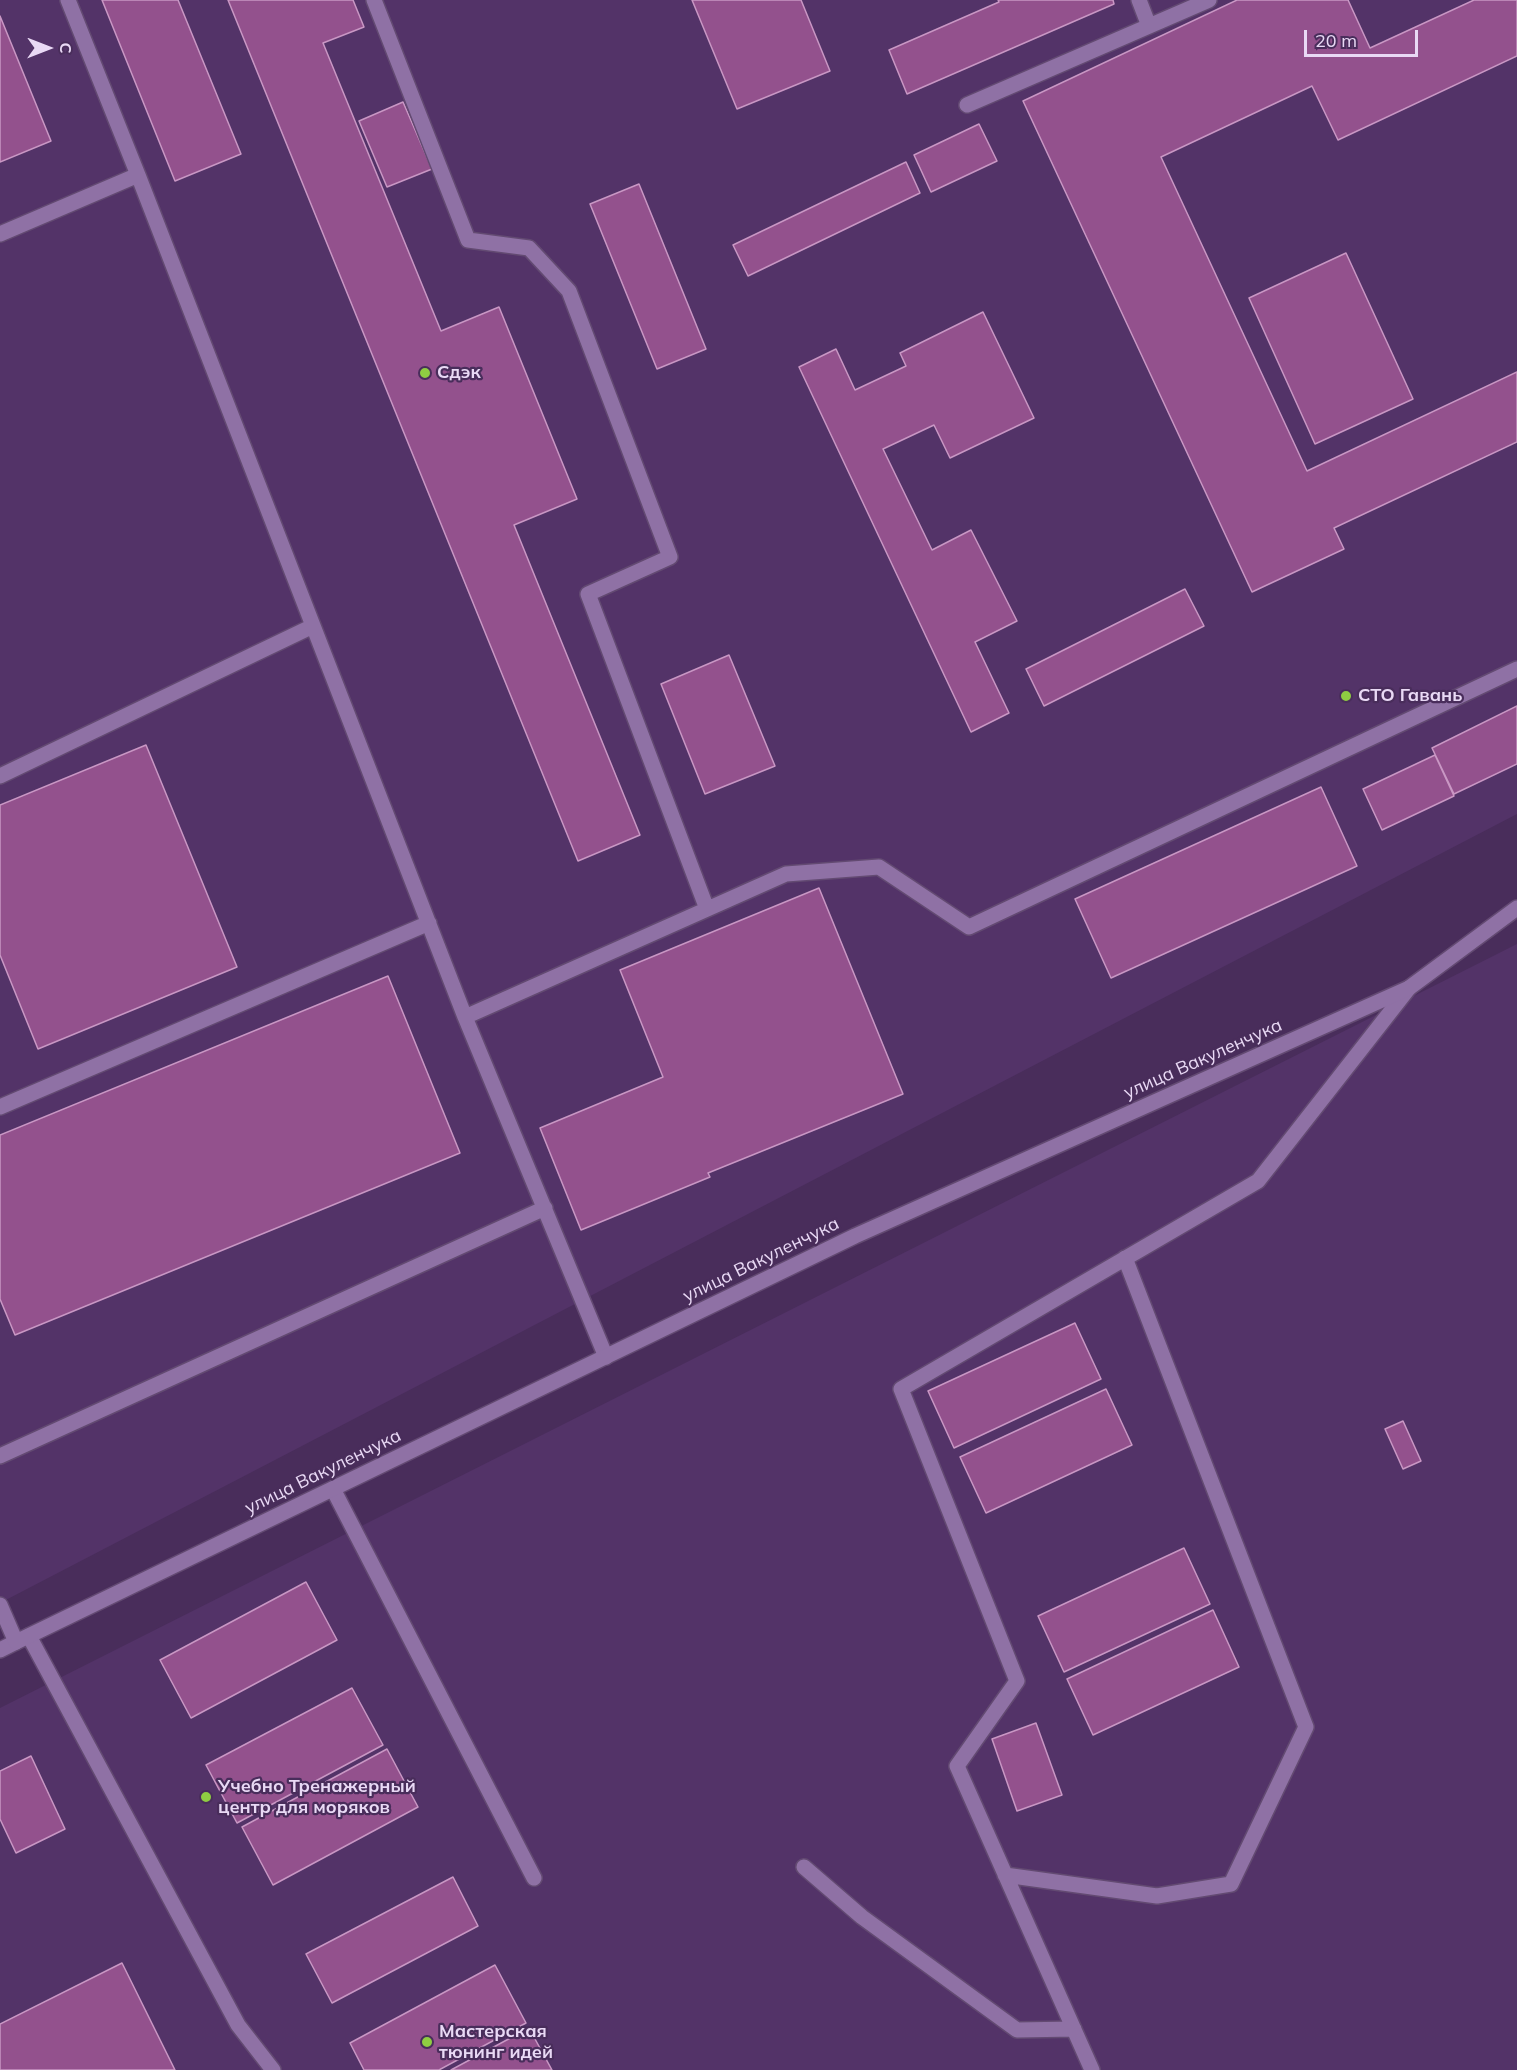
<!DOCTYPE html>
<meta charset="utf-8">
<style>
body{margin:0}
#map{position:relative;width:1517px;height:2070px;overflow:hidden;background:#492d5b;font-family:Mulish,sans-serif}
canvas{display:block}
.north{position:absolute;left:18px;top:18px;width:60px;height:60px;-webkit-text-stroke:4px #492d5b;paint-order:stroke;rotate:90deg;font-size:16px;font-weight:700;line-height:24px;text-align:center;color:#e9d9f5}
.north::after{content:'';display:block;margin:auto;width:21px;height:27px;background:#e9d9f5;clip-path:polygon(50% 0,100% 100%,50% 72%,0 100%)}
.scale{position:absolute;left:1304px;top:30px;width:114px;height:27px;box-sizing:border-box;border:3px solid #e9d9f5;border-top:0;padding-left:8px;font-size:18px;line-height:21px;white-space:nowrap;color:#e9d9f5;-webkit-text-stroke:4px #492d5b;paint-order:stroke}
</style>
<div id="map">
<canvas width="1517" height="2070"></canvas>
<div class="north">С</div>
<div class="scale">20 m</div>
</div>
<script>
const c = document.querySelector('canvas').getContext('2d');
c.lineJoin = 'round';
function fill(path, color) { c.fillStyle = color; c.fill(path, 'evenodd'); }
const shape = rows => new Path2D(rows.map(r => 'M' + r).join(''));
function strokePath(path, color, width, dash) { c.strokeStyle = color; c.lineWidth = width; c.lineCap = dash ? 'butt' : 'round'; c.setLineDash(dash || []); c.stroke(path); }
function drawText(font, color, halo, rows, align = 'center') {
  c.font = font + ' Mulish,sans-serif'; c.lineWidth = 4.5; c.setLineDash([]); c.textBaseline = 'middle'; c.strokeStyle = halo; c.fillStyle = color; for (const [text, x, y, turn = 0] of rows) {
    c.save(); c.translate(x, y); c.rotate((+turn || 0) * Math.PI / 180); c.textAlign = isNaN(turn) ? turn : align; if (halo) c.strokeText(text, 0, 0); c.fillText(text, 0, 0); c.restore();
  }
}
const built = shape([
 [0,0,1517,0,1517,814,0,1603],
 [1517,944,1517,2070,0,2070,0,1708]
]);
const building = shape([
 [102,0,178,0,241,154,175,181,102,0],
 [228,0,353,0,364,27,323,43,441,331,499,307,577,499,514,525,640,835,578,861,228,0],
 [692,0,801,0,830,71,737,109,692,0],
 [998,0,1113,0,1114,4,907,94,889,50,999,2,998,0],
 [1237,0,1348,0,1370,48,1474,0,1517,0,1517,56,1338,140,1312,86,1161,157,1307,471,1517,372,1517,442,1334,528,1344,549,1252,592,1023,101,1237,0],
 [0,16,51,141,0,162,0,16],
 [403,102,432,169,387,187,359,121,403,102],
 [979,124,997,161,931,192,914,155,979,124],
 [906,162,920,193,748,276,733,245,906,162],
 [639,184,706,349,657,369,590,204,639,184],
 [1346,253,1413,399,1315,444,1249,298,1346,253],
 [983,312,1034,418,950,458,934,425,883,449,932,550,971,530,1017,621,975,642,1009,713,971,732,799,367,836,349,855,390,906,366,900,353,983,312],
 [1185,589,1204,626,1044,706,1026,669,1185,589],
 [729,655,775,766,705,794,661,684,729,655],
 [1517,706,1517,764,1454,794,1432,748,1517,706],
 [146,745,237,967,38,1049,0,955,0,805,146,745],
 [1435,755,1454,796,1382,830,1363,789,1435,755],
 [1321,787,1357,866,1111,978,1075,899,1321,787],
 [819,888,903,1094,708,1173,710,1177,581,1230,540,1128,663,1077,620,970,819,888],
 [388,976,460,1153,15,1335,0,1299,0,1135,388,976],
 [1075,1323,1101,1379,954,1448,928,1391,1075,1323],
 [1106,1389,1132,1445,986,1513,960,1457,1106,1389],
 [1403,1421,1421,1461,1403,1469,1385,1429,1403,1421],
 [1184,1548,1210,1604,1064,1672,1038,1616,1184,1548],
 [306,1582,337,1640,191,1718,160,1660,306,1582],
 [1213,1610,1239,1667,1093,1735,1067,1679,1213,1610],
 [352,1688,383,1745,237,1823,206,1765,352,1688],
 [1036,1723,1062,1795,1017,1811,992,1739,1036,1723],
 [387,1749,418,1807,273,1885,242,1827,387,1749],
 [31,1756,65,1829,16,1853,0,1819,0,1771,31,1756],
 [453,1877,478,1926,332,2003,306,1954,453,1877],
 [122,1963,175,2070,0,2070,0,2024,122,1963],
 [495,1965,526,2023,439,2070,364,2070,350,2043,495,1965],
 [529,2028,552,2070,451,2070,529,2028]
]);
const service = shape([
 [68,0,138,175],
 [374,0,468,240,529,248,569,291,670,557,588,594,707,909],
 [1139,0,1149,26],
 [967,105,1209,0],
 [0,234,138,175,465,1017],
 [0,776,313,626],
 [0,1107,429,923],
 [606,1357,465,1017,786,874,879,867,969,927,1517,669],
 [0,1456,545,1208],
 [333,1489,534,1878],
 [29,1636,238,2025,273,2070],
 [0,1650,16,1642],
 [804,1867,862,1917,1017,2030,1074,2029],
 [1005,1875,1157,1896,1231,1884,1306,1727,1125,1258],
 [1092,2070,957,1766,1017,1681,901,1389,1258,1181,1409,988]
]);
const minor = shape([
 [0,1605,16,1642,855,1236,1409,988,1517,908]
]);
const markers = [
 [425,373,6,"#8fcd42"],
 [1346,696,6,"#8fcd42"],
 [206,1797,6,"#8fcd42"],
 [427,2042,6,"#8fcd42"]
];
const poiNames = [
 ["Сдэк",437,373],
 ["СТО Гавань",1358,696],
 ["Учебно Тренажерный",218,1787],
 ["центр для моряков",218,1808],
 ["Мастерская",439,2032],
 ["тюнинг идей",439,2053]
];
const streetNames = [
 ["улица Вакуленчука",1203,1059,-24],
 ["улица Вакуленчука",761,1260,-26],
 ["улица Вакуленчука",323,1472,-26]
];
fill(built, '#533368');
fill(building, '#93518d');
strokePath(building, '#c997c4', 1.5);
strokePath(service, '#634a72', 18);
strokePath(minor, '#634a72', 18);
strokePath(service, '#8f71a5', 15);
strokePath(minor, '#8f71a5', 15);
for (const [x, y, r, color] of markers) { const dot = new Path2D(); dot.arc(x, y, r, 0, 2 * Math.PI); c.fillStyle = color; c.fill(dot); strokePath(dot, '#492d5b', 2); }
drawText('bold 18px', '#e9d9f5', '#492d5b', poiNames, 'left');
drawText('18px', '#e9d9f5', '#492d5b', streetNames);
</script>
